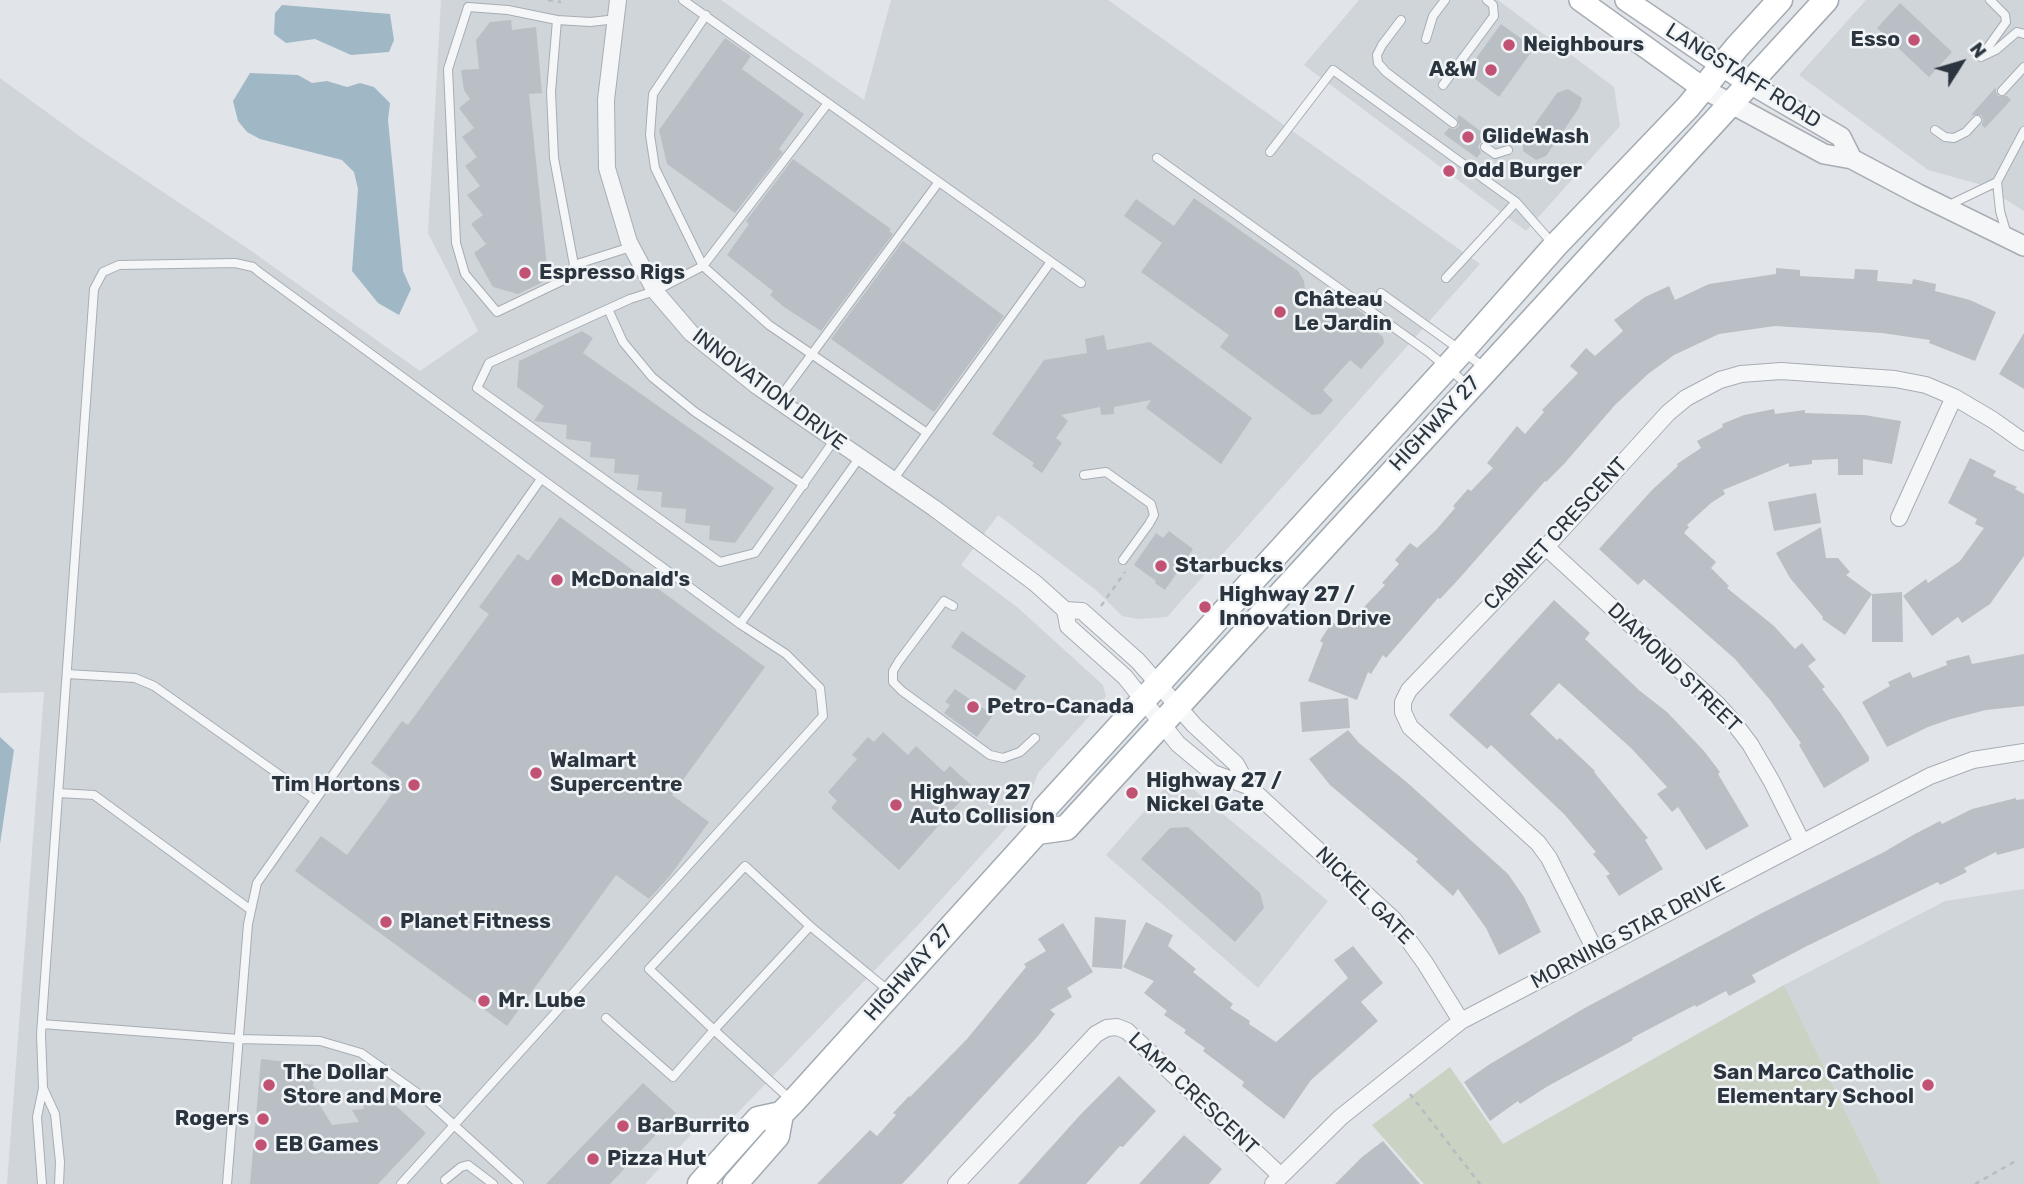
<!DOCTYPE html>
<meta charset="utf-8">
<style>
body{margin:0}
#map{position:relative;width:2024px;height:1184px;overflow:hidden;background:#e1e5e9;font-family:Rubik,sans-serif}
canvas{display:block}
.north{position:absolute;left:1926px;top:28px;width:70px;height:70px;-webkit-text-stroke:5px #f1f4f6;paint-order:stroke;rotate:53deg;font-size:19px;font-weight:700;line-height:28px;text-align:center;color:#2b353f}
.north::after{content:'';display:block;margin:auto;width:24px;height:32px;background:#2b353f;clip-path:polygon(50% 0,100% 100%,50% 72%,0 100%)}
</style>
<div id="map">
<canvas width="2024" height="1184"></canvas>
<div class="north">N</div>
</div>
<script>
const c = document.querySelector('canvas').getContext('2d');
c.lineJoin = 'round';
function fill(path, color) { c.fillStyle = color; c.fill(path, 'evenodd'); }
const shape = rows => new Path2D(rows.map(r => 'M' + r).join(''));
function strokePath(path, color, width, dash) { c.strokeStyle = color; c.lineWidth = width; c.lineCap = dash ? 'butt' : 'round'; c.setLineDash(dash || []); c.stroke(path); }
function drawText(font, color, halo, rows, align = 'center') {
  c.font = font + ' Rubik,sans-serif'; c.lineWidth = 5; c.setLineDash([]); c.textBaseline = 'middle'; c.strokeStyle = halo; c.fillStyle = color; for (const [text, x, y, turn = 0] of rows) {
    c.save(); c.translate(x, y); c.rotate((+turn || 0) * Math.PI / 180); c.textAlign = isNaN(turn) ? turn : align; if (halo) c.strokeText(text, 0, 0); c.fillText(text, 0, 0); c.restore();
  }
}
const built = shape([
 [441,0,721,0,864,100,891,0,1108,0,1480,264,1167,617,1138,619,1122,616,1097,591,998,515,961,565,1017,607,1103,685,1106,696,1103,701,1038,773,1026,806,920,923,723,1128,700,1125,645,1184,7,1184,44,692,0,693,0,78,85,140,247,248,420,371,478,331,428,233],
 [1359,0,1498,0,1614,87,1620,126,1526,231,1304,65],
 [1866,0,2024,0,2024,211,1982,185,1928,170,1799,75],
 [1176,775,1328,901,1258,988,1106,855],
 [2024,889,2024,1184,1881,1184,1784,985,1945,901]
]);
const green = shape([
 [1784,985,1881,1184,1424,1184,1372,1125,1450,1067,1503,1144]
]);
const water = shape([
 [282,5,390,14,394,40,389,52,351,55,315,39,286,43,274,34,275,13],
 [250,73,298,75,312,83,327,81,347,87,360,83,374,87,390,103,388,120,403,271,411,289,399,315,378,303,352,271,358,189,354,172,342,160,260,139,247,132,238,121,233,101],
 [0,737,14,750,0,844]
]);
const building = shape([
 [1900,3,1952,52,1929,77,1877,28],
 [511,20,512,30,536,27,542,93,529,94,547,266,554,265,556,276,518,294,493,287,474,253,486,244,471,224,483,215,467,195,480,186,465,166,477,157,462,137,474,128,459,108,470,99,464,90,461,70,479,69,476,40,490,22],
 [1501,24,1534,48,1499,97,1466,72],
 [725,38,751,56,742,69,804,114,779,149,783,152,735,213,667,164,659,130],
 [1996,87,1996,92,1998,96,2007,96,2011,100,1985,128,1982,125,1983,119,1981,115,1971,115],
 [1568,89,1582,98,1579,108,1546,156,1536,160,1523,151,1523,141,1557,93],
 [1459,115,1491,139,1489,142,1485,140,1480,143,1478,147,1481,152,1477,158,1444,134,1449,128,1455,129,1459,126,1457,118],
 [793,159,891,229,889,231,893,234,821,331,784,307,770,295,773,291,727,255,749,224,746,221],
 [1194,198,1298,271,1304,281,1306,296,1324,293,1338,304,1343,299,1372,320,1369,325,1383,337,1384,343,1361,369,1350,360,1323,390,1333,400,1321,414,1312,415,1220,347,1229,335,1141,272,1162,243,1124,216,1136,199,1174,226],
 [903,241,1004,316,934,412,831,339],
 [1776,268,1800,270,1800,276,1854,279,1855,269,1878,270,1877,281,1912,284,1913,279,1936,284,1935,291,1970,300,1996,312,1975,361,1929,343,1930,340,1882,333,1775,326,1719,334,1674,355,1648,374,1615,405,1564,464,1546,482,1545,481,1457,581,1440,599,1438,598,1386,658,1383,655,1371,674,1368,672,1357,700,1308,681,1323,643,1320,641,1332,622,1342,629,1365,606,1385,585,1382,583,1399,564,1395,560,1410,543,1417,548,1436,530,1455,508,1453,506,1468,489,1471,491,1493,468,1487,463,1517,426,1525,434,1544,412,1542,410,1578,373,1570,366,1586,348,1595,356,1623,331,1614,320,1645,297,1669,286,1675,300,1709,284,1776,274],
 [582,331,593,338,583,353,774,488,735,543,709,540,710,526,685,523,686,509,661,507,662,492,637,490,639,475,614,473,615,459,590,457,591,442,566,439,567,425,534,421,544,406,517,387,519,361],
 [2024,333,2024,389,1999,374],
 [1104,335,1107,350,1150,342,1252,418,1221,464,1146,408,1151,400,1114,407,1114,414,1101,415,1100,407,1061,415,1068,421,1056,438,1062,443,1042,473,1032,466,1034,463,992,434,1044,360,1087,353,1085,339],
 [1774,409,1775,414,1805,410,1805,413,1864,415,1901,421,1892,464,1863,459,1863,475,1838,475,1838,459,1812,460,1812,464,1789,467,1789,463,1723,490,1725,494,1711,503,1687,525,1689,527,1684,533,1716,562,1711,568,1729,586,1727,588,1774,626,1795,649,1802,643,1816,660,1808,666,1825,687,1822,689,1841,714,1869,757,1869,761,1824,788,1799,745,1801,743,1770,700,1735,659,1644,579,1638,585,1599,549,1651,491,1678,466,1677,464,1701,448,1697,441,1723,427,1722,424,1744,415],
 [1970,458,1996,471,1993,476,2017,487,2015,489,2024,494,2024,556,1990,604,1962,623,1958,617,1932,636,1903,596,1926,579,1928,583,1960,561,1984,528,1975,524,1977,519,1948,503],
 [1816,493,1821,523,1774,531,1768,502],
 [560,517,765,667,672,795,709,822,669,877,649,899,616,875,507,1026,295,871,321,836,347,855,399,784,371,763,402,721,408,725,489,614,479,607,518,554,528,561],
 [1821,527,1826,558,1838,558,1850,572,1846,575,1872,594,1845,635,1822,619,1823,617,1790,578,1776,553],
 [1169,531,1193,549,1165,590,1155,583,1156,581,1134,565,1156,533,1163,538],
 [1902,592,1903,642,1872,642,1872,594],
 [1554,600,1590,633,1585,639,1640,691,1667,712,1704,751,1720,772,1718,774,1749,826,1706,850,1678,807,1672,812,1657,794,1667,787,1632,749,1559,683,1530,714,1557,740,1560,738,1595,771,1594,772,1648,838,1645,840,1663,869,1619,896,1606,876,1610,874,1593,854,1596,852,1564,814,1491,745,1487,749,1449,715],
 [962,631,1026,676,1015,691,951,647],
 [2024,654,2024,706,1986,710,1951,719,1928,727,1887,747,1862,702,1890,686,1888,682,1910,672,1913,678,1947,665,1946,661,1969,655,1972,664],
 [955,689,993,715,977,737,944,713,950,705,945,702],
 [1348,698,1350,728,1302,732,1300,702],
 [1348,730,1359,743,1410,785,1508,874,1524,897,1541,932,1499,955,1486,928,1458,889,1453,896,1416,862,1418,859,1330,785,1309,759],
 [883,732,908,755,916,746,944,772,950,766,973,787,899,870,831,808,837,801,828,792,857,759,852,755,868,737,874,742],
 [2016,798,2016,800,2024,799,2024,848,1997,855,1996,852,1964,868,1967,872,1940,885,1938,882,1807,946,1752,975,1756,982,1729,996,1726,991,1696,1007,1695,1005,1632,1038,1633,1040,1548,1086,1520,1104,1518,1101,1490,1121,1464,1082,1490,1064,1583,1009,1762,913,1884,852,1913,835,1940,821,1942,824,1972,809],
 [1188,827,1260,893,1264,908,1235,942,1141,859,1170,828],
 [1095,917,1126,920,1122,969,1092,967],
 [1146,922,1173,935,1168,946,1196,969,1193,972,1233,1004,1230,1008,1250,1021,1249,1024,1276,1042,1348,978,1334,960,1353,946,1383,983,1361,1002,1378,1021,1311,1080,1284,1119,1242,1086,1244,1082,1203,1051,1205,1048,1184,1033,1186,1030,1164,1015,1167,1011,1144,993,1154,981,1123,967],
 [1063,923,1093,972,1067,988,1072,997,1050,1010,1055,1014,1038,1036,918,1167,902,1184,817,1184,870,1130,877,1136,896,1115,893,1113,909,1096,910,1097,967,1039,1026,967,1024,964,1046,951,1038,939],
 [261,1059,316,1065,313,1086,319,1092,316,1099,332,1125,359,1122,352,1110,364,1109,361,1099,371,1099,376,1103,384,1095,426,1133,378,1184,250,1184],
 [1119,1076,1156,1111,1123,1147,1120,1146,1086,1184,1018,1184,1081,1114],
 [643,1083,676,1113,610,1184,546,1184],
 [1184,1135,1222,1169,1209,1184,1139,1184],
 [1383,1141,1420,1184,1335,1184,1362,1157]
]);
const path = shape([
 [548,0,561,2],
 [1101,606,1125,572],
 [1410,1094,1480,1184],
 [1975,1184,2014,1162]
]);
const service = shape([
 [683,0,1081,283],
 [706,15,653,94,650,135,655,168,703,266,769,325,927,433,893,480],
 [617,19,590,22,557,20,551,92,554,158,574,265,631,247],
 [557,20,508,10,468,7,448,69,456,243,465,274,497,312,568,278,574,265],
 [1401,20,1382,45,1377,55,1378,63,1386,72,1453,123],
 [1426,39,1433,16,1445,0],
 [1981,57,2006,22,2005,15,1990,0],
 [1981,57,1996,50,2017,32,2024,34],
 [1443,85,1494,16,1493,5,1487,0],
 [2002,91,2024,67],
 [828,103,703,266,655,291,630,299,489,363,477,388,720,562,755,553,835,439],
 [1935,130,1945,137,1954,138,1966,132,1977,120],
 [1485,147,1495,154,1508,150],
 [1270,152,1333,70,1516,202,1553,244],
 [1157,158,1428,352,1468,385],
 [1949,205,1997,182],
 [2007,235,2000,211,1997,182,2024,131],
 [1446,278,1516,202],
 [1381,293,1484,367],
 [608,309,623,342,652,377,695,412,804,485],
 [778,400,938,183],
 [927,433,1050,263],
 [1084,475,1106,472,1151,504,1154,515,1149,524,1123,560],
 [953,606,944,601,899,661,893,671,893,682,902,691,990,755,1003,758,1020,752,1035,738],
 [740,624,860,457],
 [67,674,135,678,154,686,315,800],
 [58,793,94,795,251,910],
 [810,926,889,991],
 [606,1018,673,1077,714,1030,810,926,745,866,649,969,714,1030,791,1100],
 [42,1024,239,1039,320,1041,361,1053,423,1097,519,1184],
 [43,1088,55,1114,60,1162,59,1184],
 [445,1180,461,1167,468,1165,493,1184],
 [42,1184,37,1117,43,1088,41,1034,94,289,103,272,119,265,235,263,253,267,259,272,740,624,786,654,820,688,823,716,401,1184],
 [227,1184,248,924,257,883,541,479]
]);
const minor = shape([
 [618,0,606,100,607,168,629,242,655,291,691,333,757,386,934,508,1035,583,1065,610,1068,626,1125,677,1178,744,1213,773,1248,786],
 [1899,518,1954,397],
 [1546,547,1718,705,1734,723,1750,744,1772,782,1802,842],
 [1065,610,1082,611,1138,661,1194,725,1236,764,1248,786,1394,920,1425,963,1461,1021],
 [1595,950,1549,858,1538,843,1410,727,1403,712,1403,702,1409,690,1546,547,1668,413,1686,398,1720,380,1741,374,1781,371,1895,379,1926,385,1954,397,1993,420,2024,442],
 [956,1184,1096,1034,1107,1028,1117,1027,1127,1031,1281,1176],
 [1273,1184,1341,1117,1461,1021,1930,776,1973,760,2024,752]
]);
const tertiary = shape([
 [1750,84,1841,137,1852,159],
 [1704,89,1824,154,1852,159,1918,194,2024,246]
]);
const secondary = shape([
 [1580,0,1704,89],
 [1626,0,1750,84]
]);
const primary = shape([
 [1037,832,1066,828,1826,0],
 [700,1184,758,1119,781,1114,793,1102,1037,832,1045,808,1463,350,1555,246,1688,107,1737,47,1780,0],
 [735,1184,777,1136,781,1114]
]);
const markers = [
 [1914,40,7,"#c25274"],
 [1509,45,7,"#c25274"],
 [1491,70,7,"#c25274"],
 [1468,137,7,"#c25274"],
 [1449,171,7,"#c25274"],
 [525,273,7,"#c25274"],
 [1280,312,7,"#c25274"],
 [1161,566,7,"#c25274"],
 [557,580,7,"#c25274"],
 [1205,607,7,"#c25274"],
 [973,707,7,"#c25274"],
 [536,773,7,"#c25274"],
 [414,785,7,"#c25274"],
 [1132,793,7,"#c25274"],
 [896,805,7,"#c25274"],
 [386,922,7,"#c25274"],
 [484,1001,7,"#c25274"],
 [269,1085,7,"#c25274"],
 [1928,1085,7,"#c25274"],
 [263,1119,7,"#c25274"],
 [623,1126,7,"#c25274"],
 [261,1145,7,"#c25274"],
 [593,1159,7,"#c25274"]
];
const poiNames = [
 ["Esso",1900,40,"right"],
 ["Neighbours",1523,45],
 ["A&W",1477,70,"right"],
 ["GlideWash",1482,137],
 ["Odd Burger",1463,171],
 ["Espresso Rigs",539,273],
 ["Château",1294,300],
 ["Le Jardin",1294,324],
 ["Starbucks",1175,566],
 ["McDonald's",571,580],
 ["Highway 27 /",1219,595],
 ["Innovation Drive",1219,619],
 ["Petro-Canada",987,707],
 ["Walmart",550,761],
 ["Supercentre",550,785],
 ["Highway 27 /",1146,781],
 ["Nickel Gate",1146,805],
 ["Tim Hortons",400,785,"right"],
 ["Highway 27",910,793],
 ["Auto Collision",910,817],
 ["Planet Fitness",400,922],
 ["Mr. Lube",498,1001],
 ["The Dollar",283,1073],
 ["Store and More",283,1097],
 ["San Marco Catholic",1914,1073,"right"],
 ["Elementary School",1914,1097,"right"],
 ["Rogers",249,1119,"right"],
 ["BarBurrito",637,1126],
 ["EB Games",275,1145],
 ["Pizza Hut",607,1159]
];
const streetNames = [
 ["LANGSTAFF ROAD",1743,76,32],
 ["INNOVATION DRIVE",769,390,37],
 ["HIGHWAY 27",1435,424,-47],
 ["CABINET CRESCENT",1556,534,-47],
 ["DIAMOND STREET",1674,668,44],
 ["NICKEL GATE",1364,896,45],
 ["MORNING STAR DRIVE",1628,933,-28],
 ["HIGHWAY 27",909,973,-48],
 ["LAMP CRESCENT",1193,1094,43]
];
fill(built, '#d0d5da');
fill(green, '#c9d2c3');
fill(water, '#a0b8c5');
fill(building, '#b9bfc5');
strokePath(service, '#a7adb3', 10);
strokePath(minor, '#a7adb3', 18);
strokePath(tertiary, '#a7adb3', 22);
strokePath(secondary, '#a7adb3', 24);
strokePath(primary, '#a2abb3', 27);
strokePath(path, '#b8bcc0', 2.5, [5, 5]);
strokePath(service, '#f4f6f7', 8);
strokePath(minor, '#f4f6f7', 16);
strokePath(tertiary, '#f4f6f7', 19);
strokePath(secondary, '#fff', 21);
strokePath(primary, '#fff', 24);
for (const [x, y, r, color] of markers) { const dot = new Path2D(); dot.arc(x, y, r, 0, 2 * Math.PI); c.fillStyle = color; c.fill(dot); strokePath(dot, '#f1f4f6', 2.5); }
drawText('bold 21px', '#2b353f', '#f1f4f6', poiNames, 'left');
drawText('21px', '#2b353f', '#f1f4f6', streetNames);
</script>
